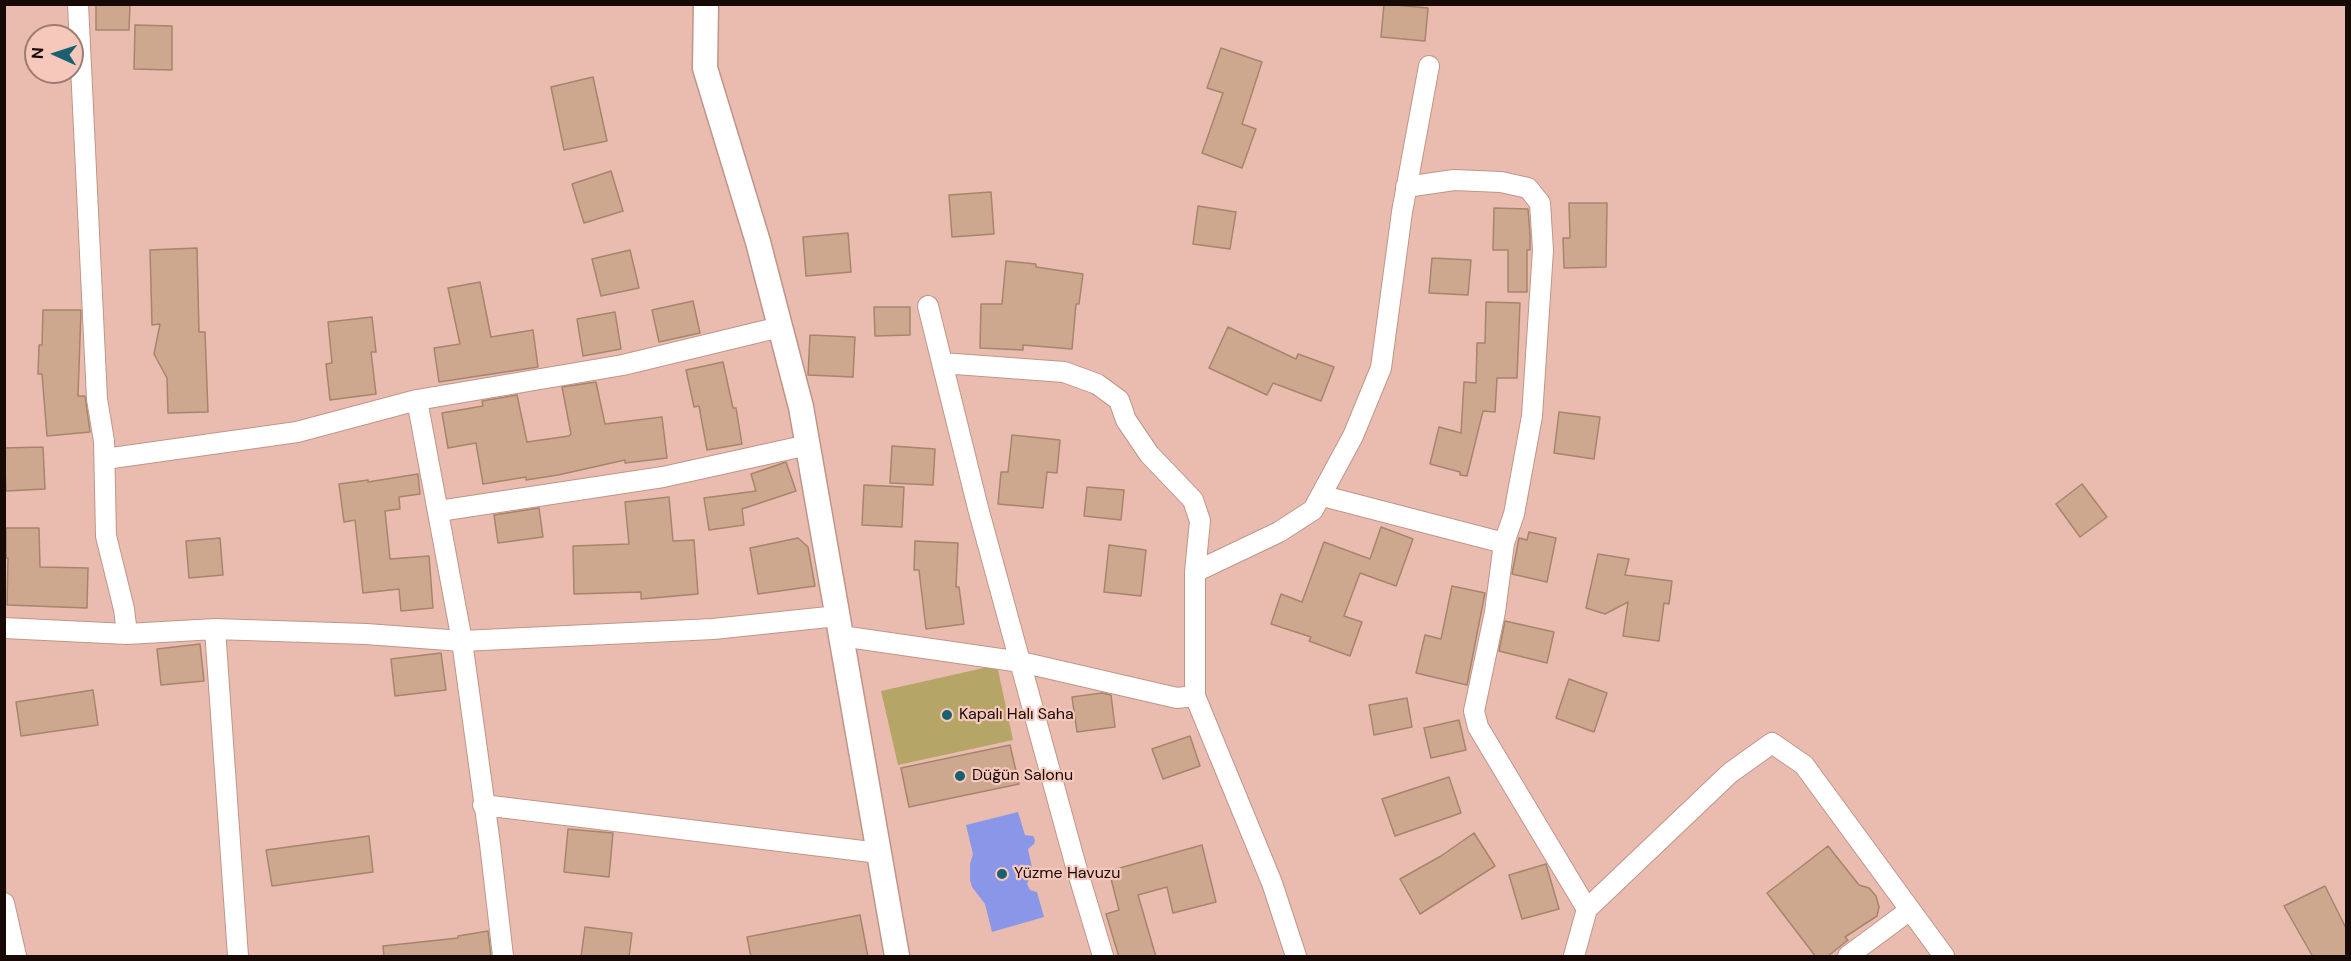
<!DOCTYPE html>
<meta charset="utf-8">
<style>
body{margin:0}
#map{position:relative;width:2351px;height:961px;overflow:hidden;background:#e9bcaf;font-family:"DM Sans",sans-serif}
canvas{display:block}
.frame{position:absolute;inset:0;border:6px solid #170905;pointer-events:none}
.north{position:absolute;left:24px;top:24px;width:60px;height:60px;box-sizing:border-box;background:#f6c8bc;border:2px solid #9d7c73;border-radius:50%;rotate:273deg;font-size:16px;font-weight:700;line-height:24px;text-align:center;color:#170905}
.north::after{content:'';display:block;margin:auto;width:21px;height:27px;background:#196171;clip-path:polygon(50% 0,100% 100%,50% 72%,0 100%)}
</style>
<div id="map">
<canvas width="2351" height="961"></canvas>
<div class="frame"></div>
<div class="north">N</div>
</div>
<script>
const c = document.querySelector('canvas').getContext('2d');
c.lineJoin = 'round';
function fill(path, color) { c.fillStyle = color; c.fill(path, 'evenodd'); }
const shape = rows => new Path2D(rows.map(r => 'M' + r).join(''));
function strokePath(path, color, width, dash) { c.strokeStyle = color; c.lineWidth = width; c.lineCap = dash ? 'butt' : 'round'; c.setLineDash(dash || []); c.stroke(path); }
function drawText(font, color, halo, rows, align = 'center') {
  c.font = font + ' "DM Sans",sans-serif'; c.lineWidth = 4.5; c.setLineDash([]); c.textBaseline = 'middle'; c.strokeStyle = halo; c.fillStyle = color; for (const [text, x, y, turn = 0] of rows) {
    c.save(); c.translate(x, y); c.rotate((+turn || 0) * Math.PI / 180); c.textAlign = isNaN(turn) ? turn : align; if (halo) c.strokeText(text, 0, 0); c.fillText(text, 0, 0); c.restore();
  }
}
const green = shape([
 [997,665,1013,740,898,765,881,691]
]);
const water = shape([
 [1018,812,1025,835,1033,836,1035,840,1034,844,1028,849,1034,877,1029,879,1027,884,1030,890,1037,892,1044,917,992,932,985,904,972,887,970,880,970,864,973,854,966,825]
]);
const building = shape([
 [96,4,130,4,129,30,96,30,96,4],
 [1384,4,1428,8,1425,41,1381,37,1384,4],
 [135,25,172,26,172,70,134,69,135,25],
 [1221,48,1262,62,1242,124,1256,129,1242,168,1202,153,1223,93,1207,88,1221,48],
 [593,77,607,141,564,150,551,87,593,77],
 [611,171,623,211,584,223,572,184,611,171],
 [991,192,994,234,952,237,949,195,991,192],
 [1569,203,1607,203,1606,267,1564,268,1563,238,1570,238,1569,203],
 [1198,206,1236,212,1230,249,1193,244,1198,206],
 [1494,208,1528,209,1530,235,1530,250,1527,250,1527,292,1508,292,1508,250,1493,250,1494,208],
 [848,233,851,272,806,276,803,237,848,233],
 [197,248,199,332,205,332,208,412,168,413,167,378,154,354,160,324,152,325,150,250,197,248],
 [630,250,639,288,601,296,592,259,630,250],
 [1432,258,1471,260,1468,295,1429,293,1432,258],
 [1006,261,1036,264,1036,267,1083,274,1079,304,1076,304,1072,349,1023,345,1023,350,980,348,981,304,1002,304,1006,261],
 [480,282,491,337,533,330,538,367,439,382,434,348,460,344,448,288,480,282],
 [693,301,700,333,659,342,652,310,693,301],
 [1486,302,1520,303,1517,378,1497,378,1495,412,1483,411,1467,476,1460,475,1460,472,1430,464,1439,427,1461,433,1464,382,1476,383,1477,343,1485,343,1486,302],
 [874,307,910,307,910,335,875,336,874,307],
 [43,310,81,310,78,396,85,396,90,432,47,436,42,374,38,374,39,345,42,345,43,310],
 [615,312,621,349,583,356,577,319,615,312],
 [372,317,376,352,371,352,376,394,330,400,326,364,332,363,328,322,372,317],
 [1228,327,1296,359,1298,354,1334,367,1321,401,1273,383,1267,395,1209,368,1228,327],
 [810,335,855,337,853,377,808,375,810,335],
 [723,362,733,408,736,408,742,444,707,450,699,406,694,407,686,370,723,362],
 [596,382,605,424,662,417,667,458,625,463,625,460,558,475,526,480,526,477,483,484,476,443,448,448,442,413,483,406,482,401,517,395,527,442,569,436,571,434,562,387,596,382],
 [1559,412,1600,417,1594,459,1554,453,1559,412],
 [1012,435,1060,440,1057,473,1047,472,1043,508,998,504,1001,472,1008,472,1012,435],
 [892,446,935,449,933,485,890,483,892,446],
 [43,447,45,489,6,491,4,448,43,447],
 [786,462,796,491,742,509,744,525,709,530,704,498,756,491,751,474,786,462],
 [418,474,420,494,399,497,400,509,385,511,390,559,429,556,433,608,401,611,399,589,363,593,355,520,344,522,339,484,368,480,368,482,418,474],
 [2082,484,2107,517,2080,537,2056,504,2082,484],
 [864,485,904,487,902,527,862,525,864,485],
 [1087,487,1124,490,1121,520,1084,516,1087,487],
 [669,497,673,541,694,540,698,594,641,599,641,592,574,594,573,546,629,544,625,502,669,497],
 [539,508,543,537,498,543,494,515,539,508],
 [1381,527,1413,539,1396,586,1360,573,1344,616,1362,622,1350,656,1309,641,1311,637,1271,624,1281,594,1302,602,1324,542,1370,559,1381,527],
 [6,528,39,528,40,567,88,568,87,608,7,605,8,558,6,558,6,528],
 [1529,532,1556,538,1547,582,1512,574,1519,538,1527,540,1529,532],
 [220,538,223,575,189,578,186,541,220,538],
 [798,538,808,547,815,586,758,594,750,548,798,538],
 [915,541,958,543,956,587,959,587,964,624,926,629,919,570,914,570,915,541],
 [1109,545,1146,550,1141,596,1104,592,1109,545],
 [1598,554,1629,559,1625,575,1672,581,1669,604,1664,603,1659,641,1623,636,1628,602,1605,614,1586,608,1598,554],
 [1452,586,1485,593,1467,685,1416,673,1425,635,1441,639,1452,586],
 [1505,621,1554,632,1547,663,1499,651,1505,621],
 [200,644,204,681,161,685,157,649,200,644],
 [441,653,446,690,395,696,391,659,441,653],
 [1569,679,1607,693,1594,732,1556,718,1569,679],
 [93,690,98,725,21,736,16,702,93,690],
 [1102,693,1111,695,1115,727,1077,732,1072,697,1102,693],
 [1407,698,1412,727,1374,735,1369,705,1407,698],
 [1459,720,1466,750,1431,758,1424,728,1459,720],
 [1190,736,1200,766,1163,779,1152,749,1190,736],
 [1010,745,1019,784,909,807,901,768,1010,745],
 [1449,777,1461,813,1395,836,1382,799,1449,777],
 [568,829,613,833,609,877,564,872,568,829],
 [1474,833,1495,866,1420,914,1400,879,1441,856,1474,833],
 [369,836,373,872,272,886,266,850,369,836],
 [1202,845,1216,902,1173,913,1167,887,1138,895,1156,957,1119,957,1106,914,1119,910,1109,871,1202,845],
 [1828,846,1859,885,1869,888,1876,896,1879,907,1877,916,1845,937,1848,940,1827,957,1816,957,1767,893,1828,846],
 [1546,864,1559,909,1522,919,1509,875,1546,864],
 [2325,886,2346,928,2346,957,2313,957,2284,906,2325,886],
 [860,915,868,957,751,957,747,937,860,915],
 [585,927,632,933,629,957,581,957,585,927],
 [488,931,491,957,384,957,383,946,458,938,458,936,488,931]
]);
const minor = shape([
 [78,4,97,399,104,441,106,536,124,609,127,634],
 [1406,187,1454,180,1501,182,1528,188,1540,203,1543,250,1532,416,1514,514,1504,543,1495,612,1474,711,1478,727,1587,909],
 [928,306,978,508,1075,863,1103,956],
 [942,363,1064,372,1097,384,1119,400,1126,420,1149,454,1193,500,1200,521,1195,572,1195,696,1272,883,1296,956],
 [417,400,462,641,490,844,503,956],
 [105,459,297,432,417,400,623,365,780,327],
 [1323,496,1504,543],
 [439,511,663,477,808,445],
 [1195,572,1279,532,1313,510,1353,436,1381,368,1402,212,1429,66],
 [4,628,127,634,215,629,366,634,462,641,713,629,838,616],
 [215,629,238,956],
 [841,636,1021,662,1177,698,1195,696],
 [483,805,879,853],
 [4,903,16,956],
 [1574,956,1587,909,1730,773,1772,743,1804,765,1944,956],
 [1848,956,1910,910]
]);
const tertiary = shape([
 [706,4,705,68,758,242,801,407,897,956]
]);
const markers = [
 [947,715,6,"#196171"],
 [960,776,6,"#196171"],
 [1002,874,6,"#196171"]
];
const poiNames = [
 ["Kapalı Halı Saha",959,715],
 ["Düğün Salonu",972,776],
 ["Yüzme Havuzu",1014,874]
];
fill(green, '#b5a667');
fill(water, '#8a97e8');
fill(building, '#cda88f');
strokePath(building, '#a7846c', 1.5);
strokePath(minor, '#c09589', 22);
strokePath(tertiary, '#c09589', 27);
strokePath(minor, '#fff', 20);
strokePath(tertiary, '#fff', 24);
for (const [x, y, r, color] of markers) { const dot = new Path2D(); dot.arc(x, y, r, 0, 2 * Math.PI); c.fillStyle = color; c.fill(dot); strokePath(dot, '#f6c8bc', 2); }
drawText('16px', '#170905', '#f6c8bc', poiNames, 'left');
</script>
